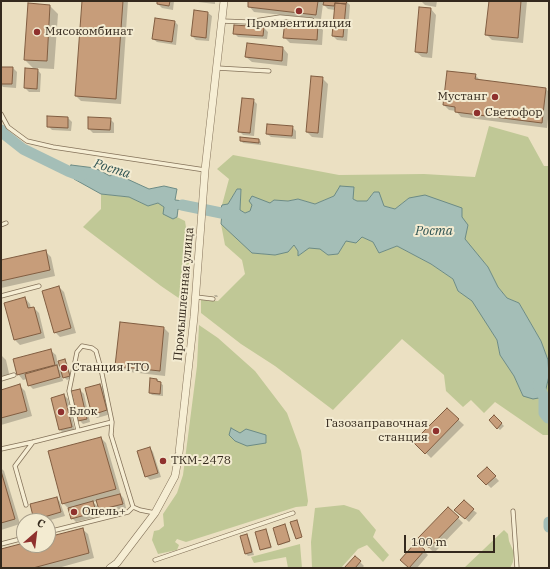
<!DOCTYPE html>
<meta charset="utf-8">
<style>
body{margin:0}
#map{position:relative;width:550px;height:569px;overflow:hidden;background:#ebe0c2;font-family:"IBM Plex Serif",serif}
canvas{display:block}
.frame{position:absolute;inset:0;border:2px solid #34291d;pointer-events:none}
.north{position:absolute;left:16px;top:513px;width:40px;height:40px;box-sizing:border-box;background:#f3ebd1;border:1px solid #a79d89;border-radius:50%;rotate:28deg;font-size:11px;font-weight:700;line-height:16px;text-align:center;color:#34291d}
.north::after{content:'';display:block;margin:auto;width:14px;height:18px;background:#8f312e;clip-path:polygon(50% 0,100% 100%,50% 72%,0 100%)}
.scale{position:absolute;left:404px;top:535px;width:91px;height:18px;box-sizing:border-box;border:2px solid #34291d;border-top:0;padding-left:5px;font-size:12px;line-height:14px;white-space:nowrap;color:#34291d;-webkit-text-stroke:3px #f3ebd1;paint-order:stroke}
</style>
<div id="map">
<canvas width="550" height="569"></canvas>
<div class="frame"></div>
<div class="north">С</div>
<div class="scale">100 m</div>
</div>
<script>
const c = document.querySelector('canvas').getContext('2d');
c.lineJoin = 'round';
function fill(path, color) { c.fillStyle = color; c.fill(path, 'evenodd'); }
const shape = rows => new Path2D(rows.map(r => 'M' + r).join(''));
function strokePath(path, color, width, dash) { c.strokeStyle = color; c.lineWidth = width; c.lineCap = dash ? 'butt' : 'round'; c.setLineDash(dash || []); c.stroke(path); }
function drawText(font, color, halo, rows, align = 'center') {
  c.font = font + ' "IBM Plex Serif",serif'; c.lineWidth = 4; c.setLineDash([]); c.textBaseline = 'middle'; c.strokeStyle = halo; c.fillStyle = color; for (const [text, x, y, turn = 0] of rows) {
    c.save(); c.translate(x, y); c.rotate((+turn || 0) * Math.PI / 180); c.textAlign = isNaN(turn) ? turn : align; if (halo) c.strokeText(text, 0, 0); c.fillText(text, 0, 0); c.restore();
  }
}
const green = shape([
 [489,126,528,137,544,166,549,166,549,376,548,360,541,341,519,303,507,298,498,287,488,267,464,239,468,225,409,198,395,209,384,206,374,192,367,201,357,201,353,199,334,196,315,204,298,199,288,201,275,200,270,203,252,205,250,211,245,213,240,210,241,190,237,189,228,204,222,205,229,179,217,169,233,155,339,175,424,174,475,177],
 [101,194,129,197,148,206,158,203,165,207,173,219,177,217,185,221,189,247,189,270,183,301,161,286,83,227,101,209],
 [221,224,253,253,275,255,294,245,298,251,298,256,308,248,320,248,328,255,338,254,346,241,362,237,373,242,379,253,397,246,431,264,453,279,458,291,472,300,497,340,500,355,514,376,523,396,543,397,549,378,549,435,543,435,495,402,484,413,471,400,463,407,446,391,444,375,402,339,333,410,275,366,241,344,201,313,201,300,218,301,245,274,242,260,225,245],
 [199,325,218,338,255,371,287,413,301,451,308,501,307,506,296,507,186,542,177,539,175,542,179,545,177,550,158,554,152,540,154,531,159,530,164,526,163,514,177,493,183,475,197,366],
 [344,505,359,510,376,530,373,537,389,555,383,562,367,545,358,549,341,568,312,568,311,542,315,508],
 [504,530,508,534,509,541,514,553,513,562,510,568,464,568],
 [300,544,302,568,288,568,286,557,254,563,251,557]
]);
const water = shape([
 [71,165,95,168,110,176,114,173,149,189,164,186,177,189,175,200,184,201,196,206,195,209,178,209,177,217,173,219,163,214,164,207,158,203,148,206,129,197,101,194,74,179,68,171,71,165],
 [340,186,354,187,353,199,357,201,367,201,374,192,379,192,384,206,395,209,409,198,425,195,462,208,462,217,468,225,465,239,488,267,498,287,507,298,519,303,541,341,548,360,549,376,544,397,533,399,523,396,514,376,500,355,497,340,472,301,458,291,453,279,431,264,397,246,379,253,373,242,362,237,356,243,346,241,338,254,328,255,320,249,309,248,298,256,298,251,294,245,288,252,275,255,252,253,221,224,222,212,221,208,222,205,228,204,237,189,241,189,240,210,245,213,250,211,252,205,249,201,252,196,270,203,274,200,288,201,298,199,315,204,334,196,340,186],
 [231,428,240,433,246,429,266,435,266,443,247,446,235,441,229,435,231,428]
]);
const shadow = shape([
 [83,1,128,1,121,104,81,101,76,96],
 [158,1,174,1,173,10,162,8,158,4],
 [196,1,215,1,215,4,198,2],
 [249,1,346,1,350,5,347,41,337,40,333,36,335,10,328,9,323,4,321,19,254,12,249,6],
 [421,1,437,1,436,7,425,5],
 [490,1,527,1,523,43,492,40,486,34],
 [50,6,58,14,54,69,36,68,41,74,40,92,29,92,25,88,35,70,25,60],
 [431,9,436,15,432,58,422,57,416,52],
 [208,13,212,16,209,41,196,40,192,36],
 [174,21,178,25,176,45,157,42,153,39],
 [318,25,323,30,322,45,290,43,284,37],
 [264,28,268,32,267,39,238,37,234,33],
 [247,45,283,48,288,54,287,66,252,62,246,57],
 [1,68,13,68,17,72,16,88,3,87,1,85],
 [475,75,481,81,546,89,549,92,549,110,547,128,461,117,456,111,449,110,444,105],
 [322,78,328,84,323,138,312,137,307,132],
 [253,100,257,104,254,136,243,135,239,131],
 [68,118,72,122,71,131,52,130,48,126],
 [110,119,114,123,114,133,93,133,89,129],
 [292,127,296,131,296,139,271,137,267,134],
 [241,140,259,140,261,142,261,145,243,143],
 [45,251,51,257,55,276,1,288,1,261],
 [59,287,64,292,76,333,60,337,55,332],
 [214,295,217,295,218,297,215,297],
 [25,298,30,304,31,309,34,308,39,313,45,338,20,345,15,340],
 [120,323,164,328,169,333,165,376,121,371,116,366],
 [50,350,56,355,59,369,63,372,64,360,67,363,71,378,67,380,62,375,63,381,33,389,29,385,27,379,23,380,18,374],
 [1,355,6,360,10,378,1,380],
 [156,380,163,385,163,396,152,395,150,393],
 [100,385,104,389,111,414,97,418,93,414],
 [20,386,25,391,32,416,1,425,1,391],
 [80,390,84,394,90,422,83,424,79,420],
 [64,395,68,399,75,431,64,434,60,430],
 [447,409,464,425,431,458,415,442],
 [494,416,504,426,500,430,490,420],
 [101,438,106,443,121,495,124,499,126,508,104,514,100,510,97,501,93,502,97,506,99,516,76,522,72,518,69,509,63,503],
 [150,448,153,452,161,477,150,480,146,476],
 [1,468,4,471,20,524,1,530],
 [487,468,499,481,491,488,479,476],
 [57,498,60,502,65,516,47,521,37,521,35,519],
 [448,508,463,523,434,553,420,538],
 [473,510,477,513,469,522,460,514],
 [285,526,290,542,280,545,279,544],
 [82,529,88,534,94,558,58,568,1,568,1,550,24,544,48,545,48,538],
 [266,530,272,548,262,550,261,549],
 [246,535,249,538,254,555,248,556,246,554,241,537],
 [416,543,428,555,417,568,409,568,401,560],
 [360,562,364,566,362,568,346,568]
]);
const river = shape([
 [1,130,4,134,23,149,68,171,81,176],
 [182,205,236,216],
 [538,385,544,397,544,413,548,418,549,418],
 [549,522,549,527]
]);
const building = shape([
 [82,1,123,1,116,99,75,96,82,1],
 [157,1,170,1,169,6,157,4,157,1],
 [248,1,318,1,316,15,248,7,248,1],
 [324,1,347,1,346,4,335,3,334,6,323,5,324,1],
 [489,1,521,1,518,38,485,35,489,1],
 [28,3,50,5,47,61,24,60,28,3],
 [335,3,346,4,343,37,332,36,335,3],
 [419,7,431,8,427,53,415,52,419,7],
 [194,10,208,12,206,38,191,36,194,10],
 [155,18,175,21,172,42,152,39,155,18],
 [285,21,318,24,317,40,283,38,285,21],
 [234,25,264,27,263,36,233,34,234,25],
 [247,43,283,47,282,61,245,57,247,43],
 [1,67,13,67,12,84,1,84,1,67],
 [25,68,38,69,37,89,24,88,25,68],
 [447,71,476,74,475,79,546,88,542,123,455,112,455,107,443,105,447,71],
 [311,76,323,77,318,133,306,132,311,76],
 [242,98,254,99,250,133,238,132,242,98],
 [47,116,68,117,68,128,47,127,47,116],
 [88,117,111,118,110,130,88,129,88,117],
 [267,124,293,126,292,136,266,134,267,124],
 [240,137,259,139,259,143,240,141,240,137],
 [46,250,50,270,1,281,1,260,46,250],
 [59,286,71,328,54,333,42,291,59,286],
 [25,297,28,308,34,307,41,333,14,340,4,303,25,297],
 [120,322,164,327,160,371,115,366,120,322],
 [51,349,55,365,17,375,13,359,51,349],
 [65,359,70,376,63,378,58,361,65,359],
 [57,365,60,377,28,386,25,374,57,365],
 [150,378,157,379,157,381,161,382,160,394,149,393,150,378],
 [20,384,27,411,1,418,1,390,20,384],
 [100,384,107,410,92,415,85,388,100,384],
 [80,389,87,419,78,421,71,391,80,389],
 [64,394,72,427,59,430,51,398,64,394],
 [447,408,459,419,425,454,413,442,447,408],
 [494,415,502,423,497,429,489,420,494,415],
 [101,437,116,489,62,504,48,451,101,437],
 [150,447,158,473,145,477,137,451,150,447],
 [487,467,496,476,486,485,477,476,487,467],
 [1,471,15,519,1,523,1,471],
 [120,494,123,504,99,510,96,500,120,494],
 [57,497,61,512,34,520,30,504,57,497],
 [464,500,474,509,465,519,454,510,464,500],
 [93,501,96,512,71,519,68,508,93,501],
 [448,507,459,517,429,548,418,538,448,507],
 [297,520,302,537,296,539,290,522,297,520],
 [285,524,290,541,278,545,273,528,285,524],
 [83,528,89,553,33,568,1,568,1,549,24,543,24,545,48,545,48,537,83,528],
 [266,529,271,547,260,550,255,532,266,529],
 [247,534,252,552,245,554,240,536,247,534],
 [416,542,425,550,409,568,400,560,416,542],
 [355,556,361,561,355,568,344,568,355,556]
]);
const lane = shape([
 [222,21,248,22,280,17,312,20],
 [217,68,269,71],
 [1,114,8,127,27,141,53,147,205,170],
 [1,225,6,223],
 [1,296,39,286],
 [196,297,213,299],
 [1,379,14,375],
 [78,430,69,391,77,352,82,346,92,348,96,351,101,369,112,422,111,435,133,507,140,510,155,513],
 [1,449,33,442,112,422],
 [26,505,15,466,33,442],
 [513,511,517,568],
 [48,532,128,512,133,507],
 [1,544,24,538],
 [155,560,293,513]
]);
const street = shape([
 [110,568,117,563,155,513,175,476,179,453,194,317,205,170,224,1]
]);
const markers = [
 [299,11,4,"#8f312e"],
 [37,32,4,"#8f312e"],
 [495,97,4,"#8f312e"],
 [477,113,4,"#8f312e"],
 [64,368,4,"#8f312e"],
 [61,412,4,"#8f312e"],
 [436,431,4,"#8f312e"],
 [163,461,4,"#8f312e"],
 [74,512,4,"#8f312e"]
];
const poiNames = [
 ["Промвентиляция",299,24,"center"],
 ["Мясокомбинат",45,32],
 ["Мустанг",487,97,"right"],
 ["Светофор",485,113],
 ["Станция ГТО",72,368],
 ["Блок",69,412],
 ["Газозаправочная",428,424,"right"],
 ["станция",428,438,"right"],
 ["ТКМ-2478",171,461],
 ["Опель+",82,512]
];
const streetNames = [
 ["Промышленная улица",184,294,-85]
];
const waterNames = [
 ["Роста",112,169,17],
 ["Роста",434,231]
];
fill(green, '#c0c896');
fill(water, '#a4beb7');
strokePath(water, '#6c8b85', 1);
fill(shadow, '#0003');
strokePath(river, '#a4beb7', 11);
fill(building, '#c79d7a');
strokePath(building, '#815d41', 1);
strokePath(lane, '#84725a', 5);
strokePath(street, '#84725a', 8);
strokePath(lane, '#f6eed4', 3.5);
strokePath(street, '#f6eed4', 7);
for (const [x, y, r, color] of markers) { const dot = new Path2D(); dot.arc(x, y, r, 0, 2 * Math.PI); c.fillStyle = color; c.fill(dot); strokePath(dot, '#f3ebd1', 1.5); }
drawText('12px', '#34291d', '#f3ebd1', poiNames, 'left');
drawText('12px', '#34291d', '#f3ebd1', streetNames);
drawText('italic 13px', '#2e5352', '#f3ebd1', waterNames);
</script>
